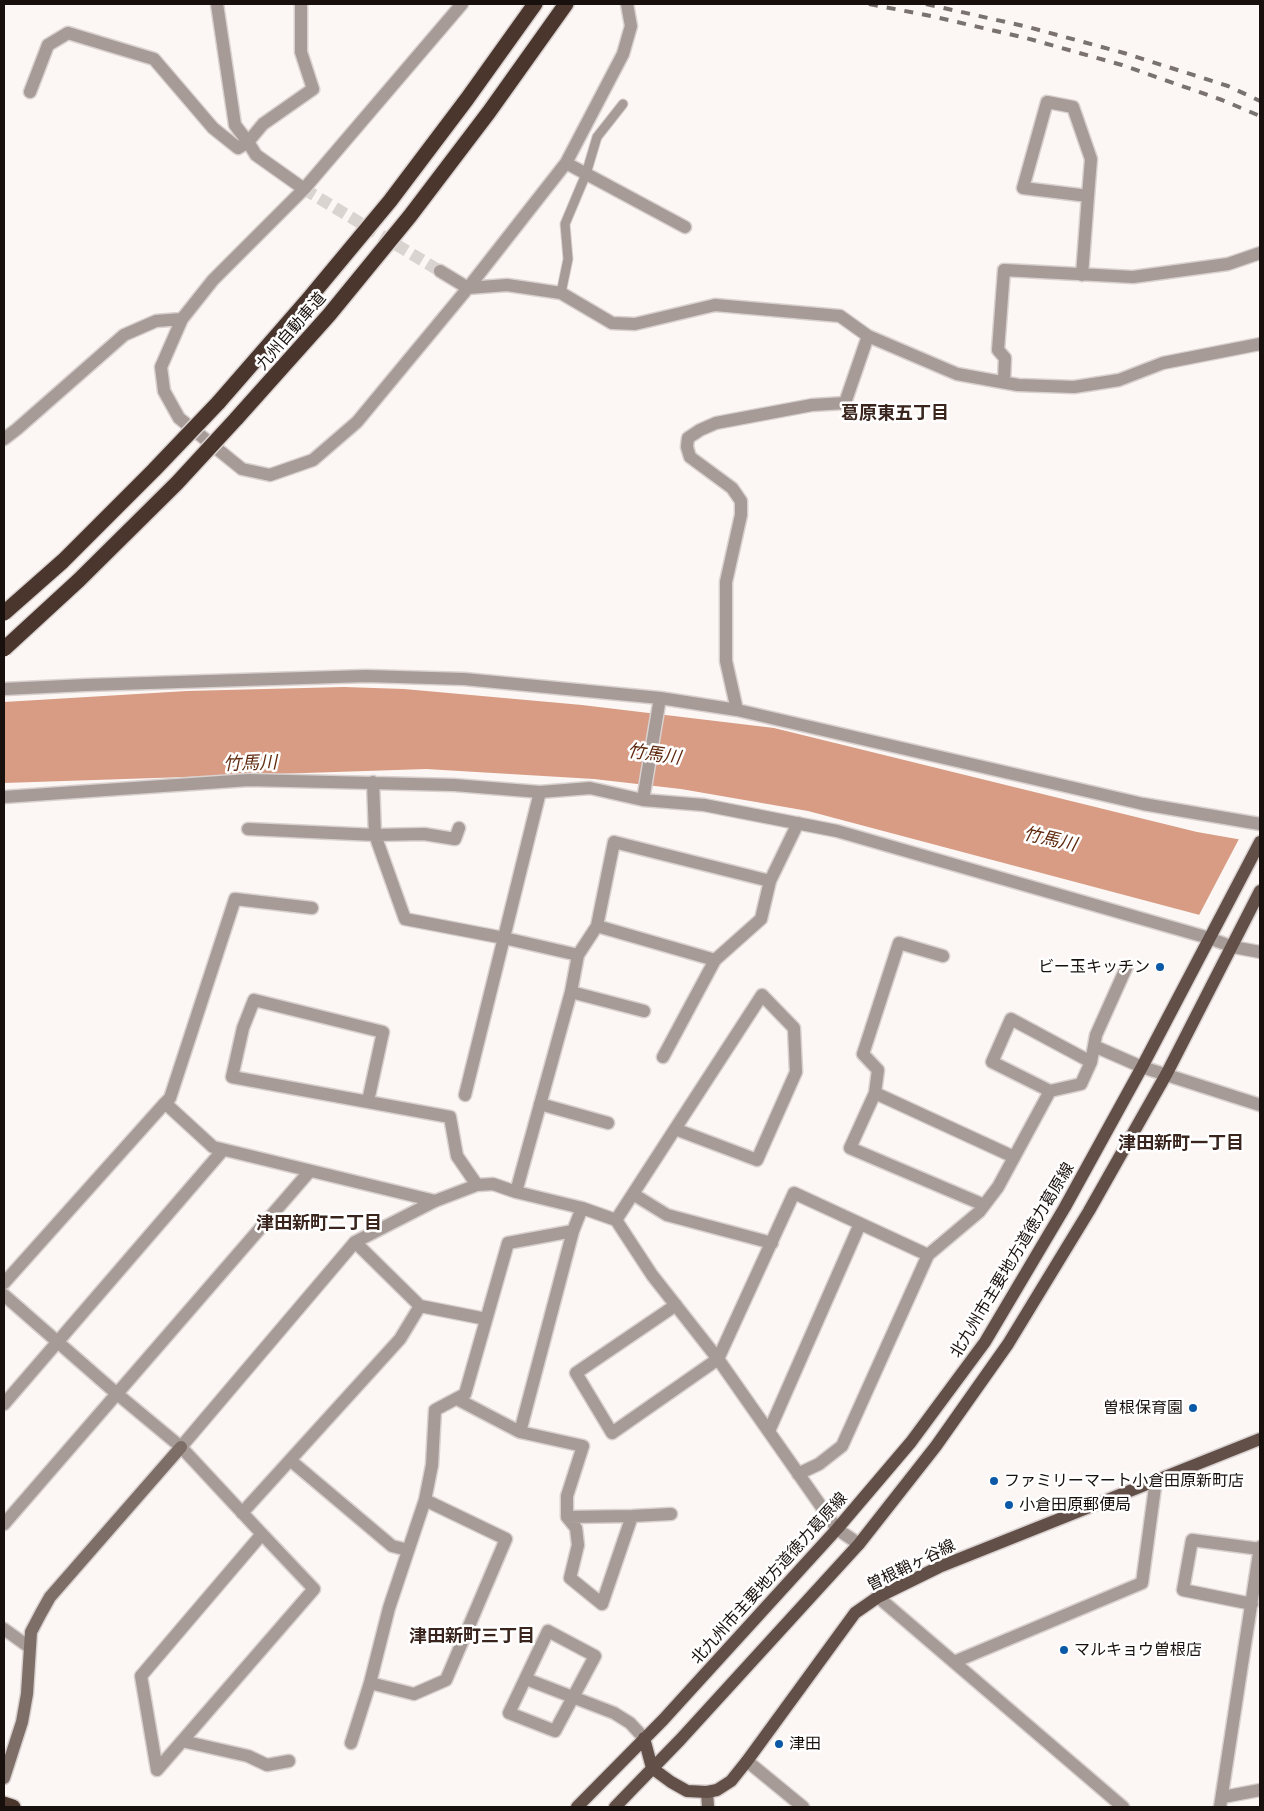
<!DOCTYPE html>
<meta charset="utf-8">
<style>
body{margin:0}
#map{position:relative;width:1264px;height:1811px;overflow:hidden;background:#fcf6f4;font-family:Ubuntu,sans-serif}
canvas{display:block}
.frame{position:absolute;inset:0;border:5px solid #18100c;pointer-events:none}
</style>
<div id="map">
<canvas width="1264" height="1811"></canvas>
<div class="frame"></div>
</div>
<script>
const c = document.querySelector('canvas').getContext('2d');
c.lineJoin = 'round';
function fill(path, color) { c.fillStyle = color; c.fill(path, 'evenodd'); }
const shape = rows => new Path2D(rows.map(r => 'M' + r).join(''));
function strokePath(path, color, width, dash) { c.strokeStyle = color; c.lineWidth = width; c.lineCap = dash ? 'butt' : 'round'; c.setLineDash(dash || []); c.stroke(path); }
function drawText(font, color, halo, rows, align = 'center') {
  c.font = font + ' Ubuntu,"Noto Sans JP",sans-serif'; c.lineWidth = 5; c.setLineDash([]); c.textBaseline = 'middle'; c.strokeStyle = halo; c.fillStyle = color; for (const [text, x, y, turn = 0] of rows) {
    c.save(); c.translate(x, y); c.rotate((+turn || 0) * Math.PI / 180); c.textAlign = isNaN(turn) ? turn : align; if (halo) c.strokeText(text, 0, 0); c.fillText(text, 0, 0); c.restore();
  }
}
const water = shape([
 [344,687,404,689,582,705,774,728,1197,832,1260,843,1260,931,808,811,681,789,594,779,426,769,4,783,4,702,187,691]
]);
const pier = shape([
 [1240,837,1260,840,1260,933,1198,917]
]);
const streetTunnel = shape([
 [304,189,440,271]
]);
const lane = shape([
 [561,293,568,259,565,224,586,174,597,137,623,104]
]);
const street = shape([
 [301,4,301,52,313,89,263,124,248,142,256,155,304,189],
 [462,4,304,189,213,280,182,319,161,367,164,391,179,418,242,469,270,475,313,460,357,422,468,288,566,163,623,54,631,26,627,4],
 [30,92,48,45,68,33,154,59,213,128,238,148,248,142,235,125,217,4],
 [566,163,685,227],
 [440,271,468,288,507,285,561,293,612,323,635,324,715,305,840,316,868,336,957,374,1018,385,1074,387,1119,380,1163,363,1260,344],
 [1082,275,1088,196,1091,159,1073,107,1047,102,1023,188,1088,196],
 [1004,382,1005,358,998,350,1004,270,1133,277,1228,264,1260,253],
 [4,439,17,429,124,335,156,321,182,319],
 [4,689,86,685,366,676,464,679,660,698,737,710,1143,804,1260,824],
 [737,710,726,661,726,582,741,515,741,501,732,488,690,457,687,447,688,438,700,430,716,423,812,405,845,403,868,336],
 [373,782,375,835,405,919,504,938,578,955,571,992,516,1192],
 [4,797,249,780,454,785,540,792,590,788,643,800,704,805,837,831,1209,938,1233,947,1260,952],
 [643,800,660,698],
 [248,829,375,835,424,834,455,839,459,828],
 [770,881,798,823],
 [578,955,597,926,614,842,770,881,761,919,715,960,597,926],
 [571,992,644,1011],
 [762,995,794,1028,796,1072,757,1160,675,1129,762,995],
 [1094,1046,1096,1035,1127,966],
 [663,1057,715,960],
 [1050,1091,992,1062,1011,1019,1091,1062],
 [875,1093,878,1070,863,1054,899,943,943,956],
 [465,1095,540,792],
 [368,1101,383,1032,254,1000,243,1028,232,1077,450,1117,457,1156,477,1185],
 [165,1103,170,1098,235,899,312,908],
 [540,1104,608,1123],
 [633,1194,667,1215,772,1243],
 [984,1205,850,1148,875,1093,1014,1157],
 [616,1220,675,1129],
 [4,1283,165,1103,213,1147,435,1201],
 [4,1295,116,1393,181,1447,262,1534],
 [676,1305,576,1373,612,1433,718,1359,794,1193,928,1255],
 [420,1306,486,1319],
 [457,1399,520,1432,583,1446,567,1496,567,1517,632,1516,671,1514],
 [4,1404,223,1150],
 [769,1431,860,1224],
 [520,1432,573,1231],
 [181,1447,355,1242,435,1201,477,1185,493,1184,516,1192,582,1208,616,1220,652,1275,718,1359,837,1529,859,1544],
 [290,1460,392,1546,408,1550],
 [798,1474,819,1464,842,1446,928,1255,979,1212,998,1187,1050,1091,1081,1084,1091,1062,1094,1046,1142,1067,1260,1105],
 [242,1513,400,1339,420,1306,355,1242],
 [567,1517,576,1528,578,1545,570,1578,602,1604,632,1516],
 [4,1524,309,1172],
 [262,1534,314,1589,157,1770,141,1676,262,1534],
 [878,1597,1123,1807],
 [1252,1604,1183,1590,1192,1540,1260,1549],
 [4,1629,29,1647],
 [548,1631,595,1656,555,1731,509,1713,548,1631],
 [954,1662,1142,1583,1156,1480],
 [526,1679,614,1713,630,1723,644,1738],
 [370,1683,414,1694,446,1680,506,1539,425,1500],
 [182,1741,248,1756,267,1765,289,1761],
 [351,1743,370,1683,389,1608,425,1500,432,1465,435,1410,465,1394,508,1243,573,1231,582,1208],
 [747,1761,803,1807],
 [1223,1797,1260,1790],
 [1220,1807,1260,1547]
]);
const secondary = shape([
 [4,1778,22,1722,27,1694,31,1632,41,1613,50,1597,181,1447],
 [707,1792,708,1807]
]);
const primary = shape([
 [644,1738,652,1768,671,1782,687,1791,707,1792,717,1790,731,1781,747,1761,855,1613,878,1597,939,1567,1260,1439],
 [577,1807,663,1720,837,1529,911,1442,985,1342,1065,1207,1142,1067,1260,842],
 [615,1807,680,1740,859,1544,936,1446,1008,1344,1089,1211,1167,1073,1260,891]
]);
const highway = shape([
 [218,403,306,302,390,201,467,99,535,4],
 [236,419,329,315,410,216,489,112,566,4],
 [4,1804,13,1807]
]);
const rail = shape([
 [869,4,931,16,1026,38,1122,65,1222,100,1260,116],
 [926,4,1028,27,1124,53,1228,86,1260,101]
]);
const highwayBridge = shape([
 [4,613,63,561,154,470,218,403],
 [4,649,79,580,177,483,236,419]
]);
const markers = [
 [1160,967,5,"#0a59a7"],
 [1193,1408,5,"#0a59a7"],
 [994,1481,5,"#0a59a7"],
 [1009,1505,5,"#0a59a7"],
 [1064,1650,5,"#0a59a7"],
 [779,1744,5,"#0a59a7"]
];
const streetNames = [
 ["九州自動車道",291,331,-49],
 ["北九州市主要地方道徳力葛原線",1012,1260,-59],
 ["曽根鞘ヶ谷線",911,1565,-26],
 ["北九州市主要地方道徳力葛原線",769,1578,-48]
];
const poiNames = [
 ["ビー玉キッチン",1150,967,"right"],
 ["曽根保育園",1183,1408,"right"],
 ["ファミリーマート小倉田原新町店",1004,1481],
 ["小倉田原郵便局",1019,1505],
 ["マルキョウ曽根店",1074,1650],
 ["津田",789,1744]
];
const neighbourhoodNames = [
 ["葛原東五丁目",895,413],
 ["津田新町一丁目",1181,1143],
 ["津田新町二丁目",319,1223],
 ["津田新町三丁目",472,1636]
];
const waterNames = [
 ["竹馬川",654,754,8],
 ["竹馬川",250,763,-2],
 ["竹馬川",1050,839,13]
];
fill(water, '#d79c83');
fill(pier, '#fcf6f4');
strokePath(streetTunnel, '#dad4d1', 12, [12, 6]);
strokePath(lane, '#d8d1cf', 11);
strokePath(street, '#d8d1cf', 15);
strokePath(secondary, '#d8d1cf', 15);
strokePath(primary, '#d8d1cf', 15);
strokePath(highway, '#d8d1cf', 18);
strokePath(lane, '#a69b96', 9);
strokePath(street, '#a69b96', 12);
strokePath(secondary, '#7e6e68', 12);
strokePath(primary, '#624f48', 12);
strokePath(highway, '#4a362d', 15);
strokePath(rail, '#79726f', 4, [9, 9]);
strokePath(highwayBridge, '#d8d1cf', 18, []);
strokePath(highwayBridge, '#4a362d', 15);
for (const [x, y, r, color] of markers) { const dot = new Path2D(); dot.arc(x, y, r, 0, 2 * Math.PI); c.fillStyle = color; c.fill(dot); strokePath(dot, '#fff', 2); }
drawText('16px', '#18100c', '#fff', streetNames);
drawText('16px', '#18100c', '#fff', poiNames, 'left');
drawText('bold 18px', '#39251d', '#fff', neighbourhoodNames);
drawText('italic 18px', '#612b10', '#fff', waterNames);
</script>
